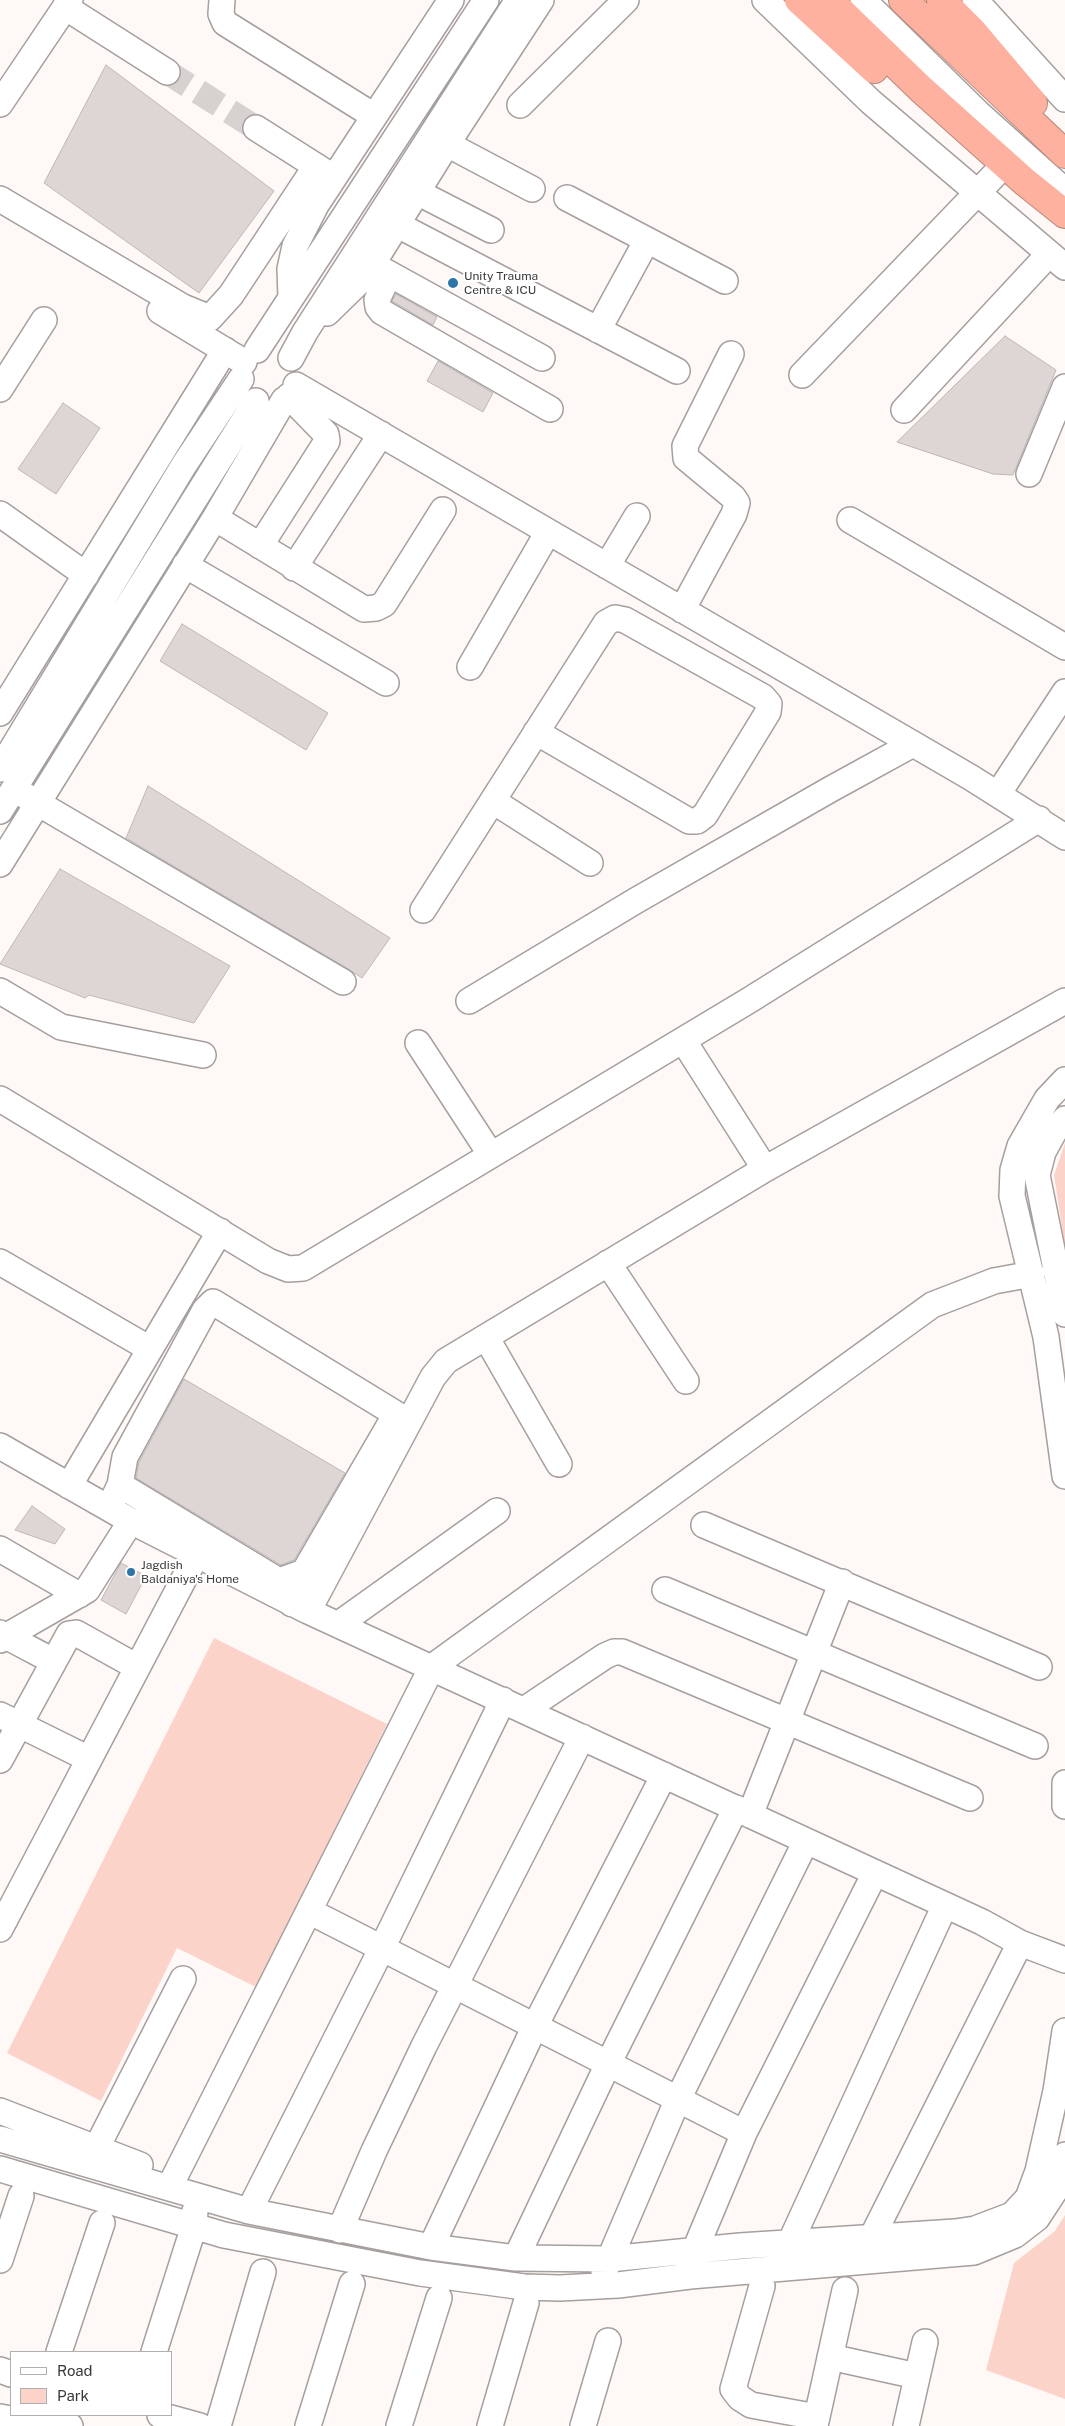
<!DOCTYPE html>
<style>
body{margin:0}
#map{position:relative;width:1065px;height:2426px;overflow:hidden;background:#fef8f6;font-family:"Public Sans",sans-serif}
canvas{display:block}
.legend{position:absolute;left:10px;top:2351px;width:162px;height:65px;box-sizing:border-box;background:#fff;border:1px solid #b1afaf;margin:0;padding:6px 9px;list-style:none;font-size:15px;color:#3b3838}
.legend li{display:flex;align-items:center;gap:10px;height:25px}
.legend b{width:25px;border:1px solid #b1afaf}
</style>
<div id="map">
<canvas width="1065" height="2426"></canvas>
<ul class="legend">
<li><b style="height:6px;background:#fff"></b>Road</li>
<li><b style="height:14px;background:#fbd3c9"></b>Park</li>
</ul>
</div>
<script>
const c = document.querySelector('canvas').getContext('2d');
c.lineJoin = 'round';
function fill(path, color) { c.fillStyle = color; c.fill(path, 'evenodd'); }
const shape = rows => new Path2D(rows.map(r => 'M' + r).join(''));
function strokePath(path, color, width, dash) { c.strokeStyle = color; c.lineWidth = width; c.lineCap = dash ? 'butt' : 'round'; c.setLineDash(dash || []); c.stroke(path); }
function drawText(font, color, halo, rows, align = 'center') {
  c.font = font + ' "Public Sans",sans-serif'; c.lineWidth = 4; c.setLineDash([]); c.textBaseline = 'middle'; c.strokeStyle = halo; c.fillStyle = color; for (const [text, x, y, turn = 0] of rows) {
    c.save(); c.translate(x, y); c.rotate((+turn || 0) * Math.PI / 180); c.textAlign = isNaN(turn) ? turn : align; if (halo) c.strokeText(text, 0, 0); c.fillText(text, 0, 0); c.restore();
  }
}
const green = shape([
 [1065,1143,1065,1246,1054,1175],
 [214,1638,387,1724,256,1987,177,1948,101,2101,7,2053],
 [1065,2215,1065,2399,986,2370,1014,2263,1055,2231]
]);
const building = shape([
 [106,65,274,191,199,293,44,183,106,65],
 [396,294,437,317,433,325,392,301,396,294],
 [1005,336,1056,370,1013,475,993,474,897,442,1005,336],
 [438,361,493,393,483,412,427,381,438,361],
 [63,403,100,428,56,494,18,469,63,403],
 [182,624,328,713,306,750,160,661,182,624],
 [148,786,390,938,362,978,350,970,126,838,148,786],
 [60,869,230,966,194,1023,89,995,85,998,0,964,60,869],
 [184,1379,345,1473,294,1560,281,1565,136,1478,139,1462,184,1379],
 [32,1506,65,1529,55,1544,15,1530,32,1506],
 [121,1563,146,1576,126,1614,101,1600,121,1563]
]);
const minorTunnel = shape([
 [167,72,256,128]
]);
const minor = shape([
 [222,0,221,14,225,23,374,116],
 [765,0,871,102,1065,267],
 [863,0,978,113,1065,191],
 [975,0,1065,99],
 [65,7,167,72],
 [0,104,70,0],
 [520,105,626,0],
 [256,128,330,175],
 [447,144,532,189],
 [417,192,491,230],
 [567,198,725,281],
 [0,199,183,307,210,318,231,295,316,166],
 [396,224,677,371],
 [375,266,542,358],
 [389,274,377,300,378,307,382,312,550,409],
 [291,298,290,269,295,246,316,205,451,0],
 [160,311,244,362],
 [327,313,365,276,447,144,541,0],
 [598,330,647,240],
 [257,350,486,0],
 [291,358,305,332,518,0],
 [802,375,1005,164],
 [296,385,970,777,1065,837],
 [0,389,44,320],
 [904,410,1049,254],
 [1029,474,1065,387],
 [0,514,86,575],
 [215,518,364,609,376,608,384,604,443,510],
 [850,520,1065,647],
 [260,546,327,441,326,434,289,396],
 [185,565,386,683],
 [607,566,637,516],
 [294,568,381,434],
 [682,610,734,514,737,503,733,497,686,458,685,446,731,354],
 [470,667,548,532],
 [0,713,225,350],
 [0,769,184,465,241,379],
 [998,794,1065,692],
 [24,795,343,982],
 [493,801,590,863],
 [0,811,256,401],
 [0,864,215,518,284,400],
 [423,910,606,623,615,618,625,620,763,697,769,704,768,712,705,815,697,821,689,821,536,732],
 [0,991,61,1027,203,1055],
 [469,1001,637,900,831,789,913,744],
 [683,1040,765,1169],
 [418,1043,491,1155],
 [1065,1080,1047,1099,1020,1146,1013,1170,1012,1196,1046,1337,1065,1476],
 [0,1099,268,1261,288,1269,303,1268,748,1001,1039,819],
 [1065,1119,1054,1132,1043,1152,1037,1175,1065,1314],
 [0,1262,150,1349],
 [608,1263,686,1381],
 [486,1337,559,1464],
 [0,1446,131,1521,308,1611,982,1922,1020,1943,1065,1960],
 [120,1485,279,1581,304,1572],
 [69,1486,220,1231],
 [109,1508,120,1485,125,1457,205,1310,213,1302,396,1414,304,1572,303,1589,292,1604],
 [704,1525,1039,1667],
 [0,1549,79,1595],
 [665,1590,1035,1746],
 [308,1611,433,1377,446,1361,765,1169,1065,1001],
 [339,1624,497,1511],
 [0,1633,53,1661],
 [0,1640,87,1590,131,1521],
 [524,1710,605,1656,614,1652,622,1652,970,1798],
 [0,1715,89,1759],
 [0,1760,69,1634,76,1633,137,1667],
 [1065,1783,1065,1806],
 [750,1815,842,1582],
 [309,1911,744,2133],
 [0,1929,197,1554],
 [0,2111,140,2165],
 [0,2139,249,2211,431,2247,516,2258,609,2259,740,2246,955,2232,975,2229,1012,2215,1028,2198,1038,2171,1056,2091,1065,2031],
 [97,2147,183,1979],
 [0,2169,224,2235,420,2273,524,2287,560,2288,618,2285,690,2276,974,2252,1015,2235,1037,2218,1056,2189,1065,2155],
 [173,2180,432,1667,932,1305,994,1281,1032,1274],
 [249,2211,382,1948,503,1700],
 [340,2230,374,2151,424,2046,582,1737],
 [872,2237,1020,1943],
 [790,2243,945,1905],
 [431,2247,535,2026,664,1775],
 [695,2250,744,2133,875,1873],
 [516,2258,608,2064,736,1808],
 [0,2260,21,2196],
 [604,2272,678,2099,806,1841],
 [762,2286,733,2389,740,2398,751,2405,817,2417],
 [59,2352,102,2223],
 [154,2352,194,2226,195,2211],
 [830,2357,917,2376],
 [0,2370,11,2374],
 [32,2415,70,2426],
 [160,2415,200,2426],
 [0,2417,46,2426],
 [218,2426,263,2272],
 [308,2426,352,2284],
 [399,2426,439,2298],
 [490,2426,526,2303],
 [583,2426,608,2341],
 [815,2426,845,2290],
 [906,2426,925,2342]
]);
const highway = shape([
 [799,0,874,69],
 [829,0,921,89,1025,182,1065,214],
 [903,0,1065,154],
 [941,0,973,32,1033,103]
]);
const markers = [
 [453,283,6,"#2d74a8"],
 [131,1572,5,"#2d74a8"]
];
const poiNames = [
 ["Unity Trauma",464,276],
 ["Centre & ICU",464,290],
 ["Jagdish",141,1565],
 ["Baldaniya's Home",141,1579]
];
fill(green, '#fbd3c9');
fill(building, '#ddd6d5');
strokePath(building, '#bdb7b6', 1);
strokePath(minorTunnel, '#d7d2d0', 25, [25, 12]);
strokePath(minor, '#a59f9e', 28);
strokePath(highway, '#b9877a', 30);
strokePath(minor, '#fff', 25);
strokePath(highway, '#fdb19e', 28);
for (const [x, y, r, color] of markers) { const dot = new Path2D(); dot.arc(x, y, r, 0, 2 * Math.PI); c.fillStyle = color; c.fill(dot); strokePath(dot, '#fff', 2); }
drawText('12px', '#3b3838', '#fff', poiNames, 'left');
</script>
